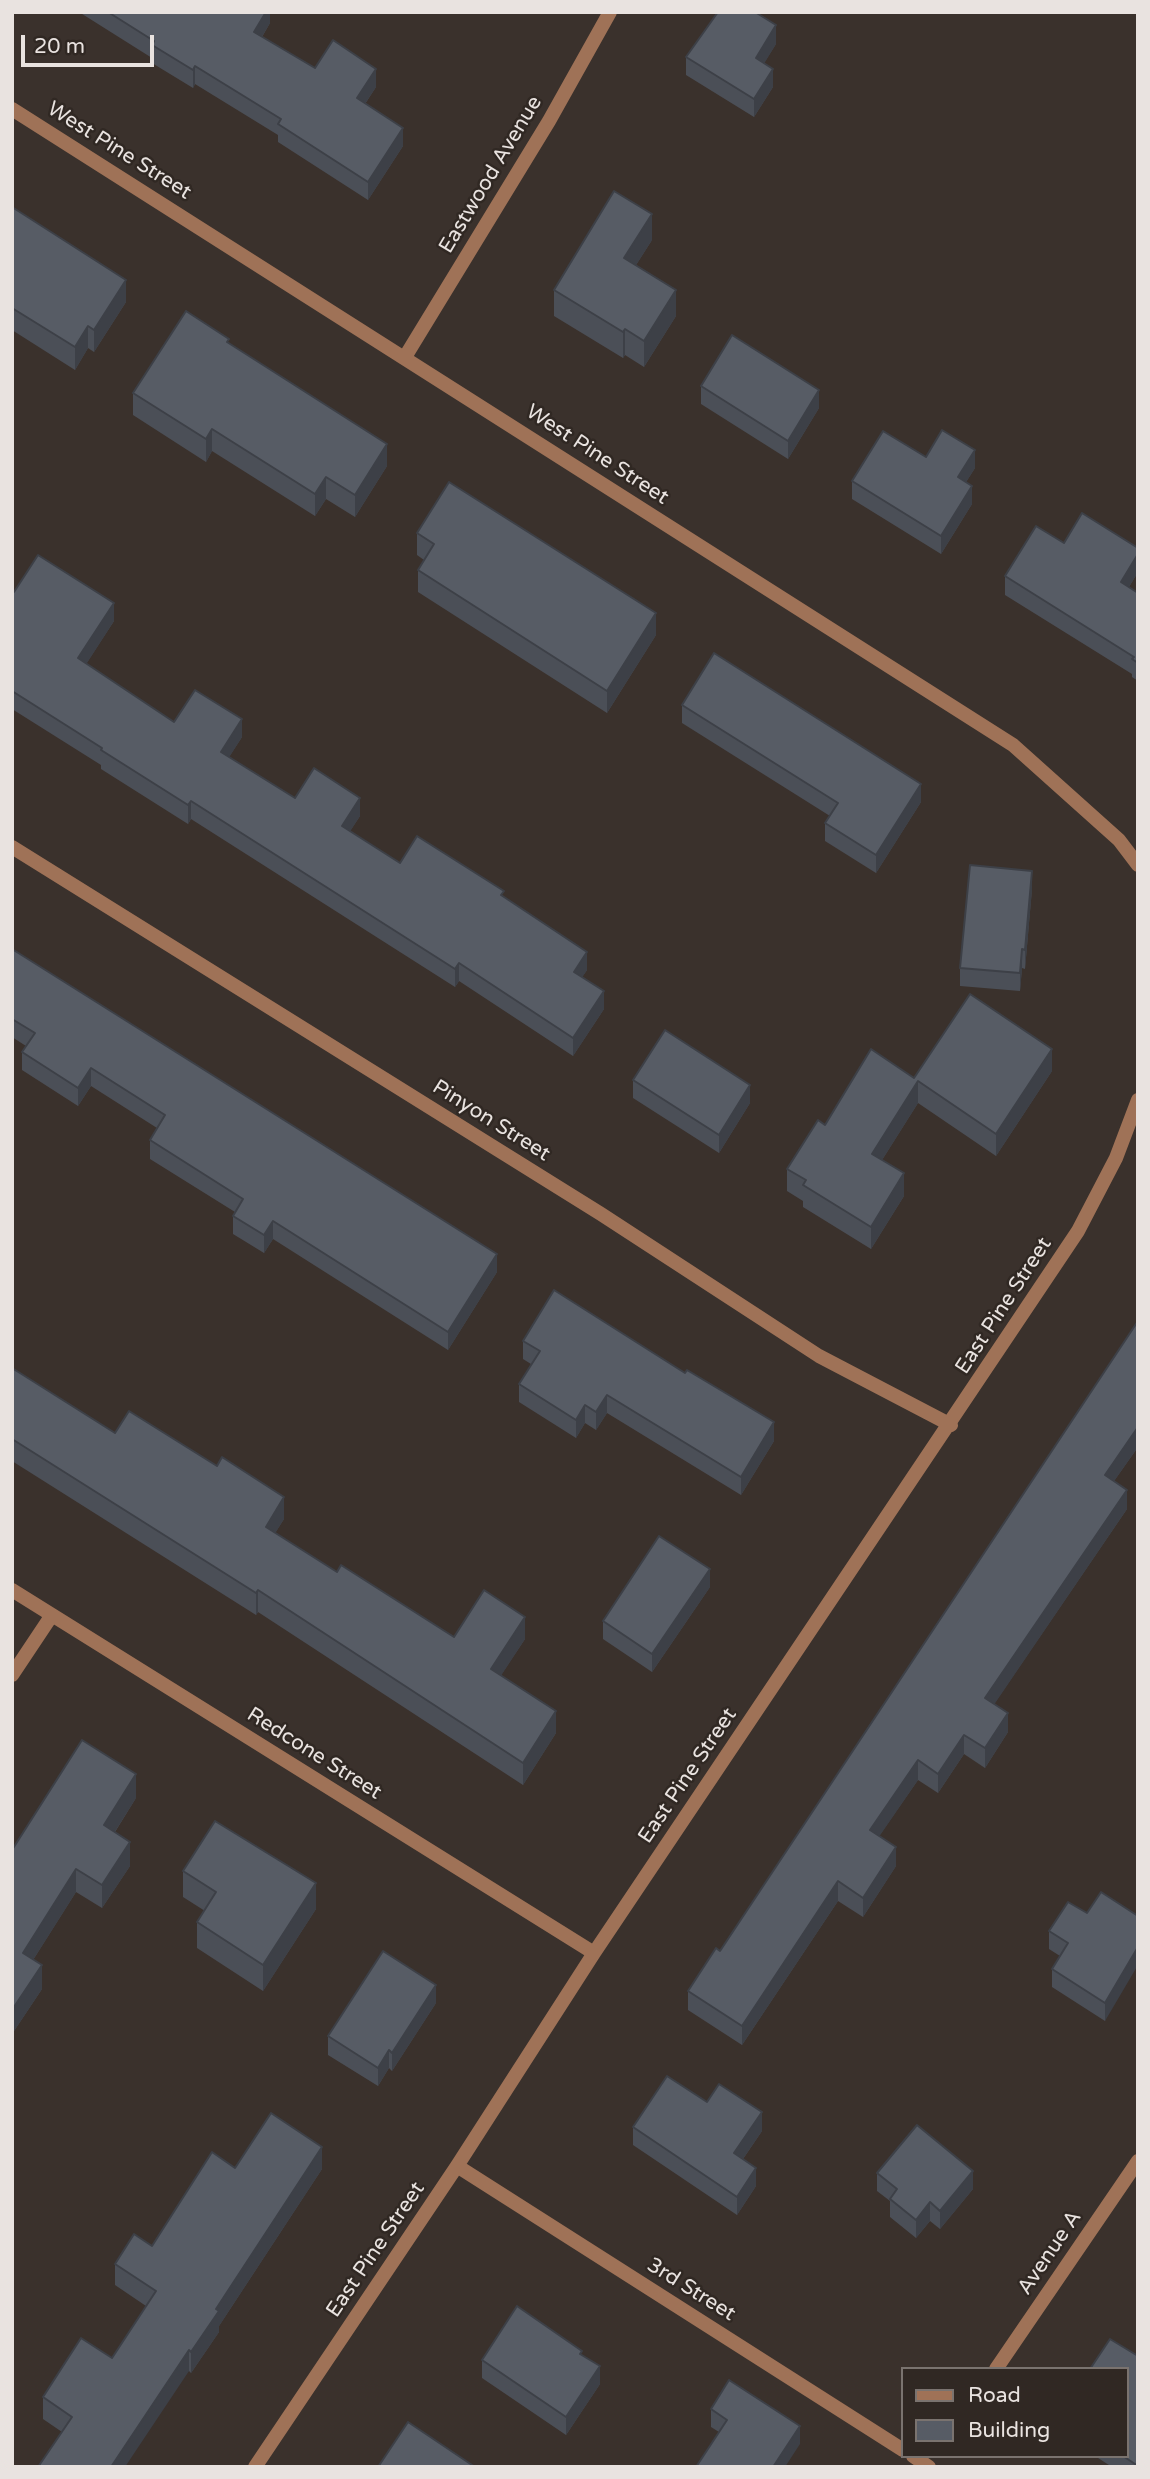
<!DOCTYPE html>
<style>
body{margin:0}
#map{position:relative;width:1150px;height:2479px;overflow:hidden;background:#3a312c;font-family:"Varela Round",sans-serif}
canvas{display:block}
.frame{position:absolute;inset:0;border:14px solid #e9e3e0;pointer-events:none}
.legend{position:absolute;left:901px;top:2367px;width:228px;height:91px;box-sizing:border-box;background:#302823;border:2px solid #7a736f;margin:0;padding:9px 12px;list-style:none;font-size:21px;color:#e9e3e0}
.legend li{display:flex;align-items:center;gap:14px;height:35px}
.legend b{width:35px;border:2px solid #7a736f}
.scale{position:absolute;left:21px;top:35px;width:133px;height:32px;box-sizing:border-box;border:4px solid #e9e3e0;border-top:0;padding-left:9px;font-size:21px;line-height:24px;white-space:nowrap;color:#e9e3e0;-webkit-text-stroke:5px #302823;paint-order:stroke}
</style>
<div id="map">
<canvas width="1150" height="2479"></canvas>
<div class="frame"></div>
<ul class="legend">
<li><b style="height:9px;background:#9f7257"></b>Road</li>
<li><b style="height:19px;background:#575c65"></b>Building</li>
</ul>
<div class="scale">20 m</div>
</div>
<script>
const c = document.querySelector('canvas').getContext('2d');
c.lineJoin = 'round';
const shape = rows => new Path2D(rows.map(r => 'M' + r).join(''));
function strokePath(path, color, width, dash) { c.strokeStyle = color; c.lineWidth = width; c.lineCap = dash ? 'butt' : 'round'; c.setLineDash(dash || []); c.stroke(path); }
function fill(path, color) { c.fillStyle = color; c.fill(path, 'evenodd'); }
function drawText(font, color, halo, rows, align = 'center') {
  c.font = font + ' "Varela Round",sans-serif'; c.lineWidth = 5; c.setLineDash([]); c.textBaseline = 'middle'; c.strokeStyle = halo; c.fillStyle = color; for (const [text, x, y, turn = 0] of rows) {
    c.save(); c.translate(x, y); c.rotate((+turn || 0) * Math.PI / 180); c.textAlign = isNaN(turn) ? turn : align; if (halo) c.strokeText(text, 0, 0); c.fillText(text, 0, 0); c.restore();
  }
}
const minor = shape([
 [12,109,1013,745,1119,840,1138,865],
 [405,357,549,121,610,12],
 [12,847,601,1214,819,1356,951,1425],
 [12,1590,594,1953],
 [12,1675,52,1615],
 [457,2166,903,2450],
 [996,2369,1138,2161],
 [913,2456,929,2467],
 [255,2467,457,2166,594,1953,1078,1231,1116,1158,1138,1100]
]);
const wall = shape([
 [79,12,270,12,270,23,262,37,315,68,376,87,365,104,403,146,368,200,278,142,278,135,195,84,193,88,152,63,152,58],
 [776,44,764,63,773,87,754,117,686,75,686,57],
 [12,207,126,302,94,352,88,348,75,370,12,330],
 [652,240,636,265,676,316,644,367,625,355,623,358,554,316,554,290],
 [229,343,387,466,355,517,326,499,315,516,212,451,206,462,133,415,133,393],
 [701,386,819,408,788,459,701,404],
 [926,457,975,468,966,482,972,504,941,554,852,499,852,481],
 [417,533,656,635,607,713,418,592,418,570,424,560,417,555],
 [1064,543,1138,572,1129,587,1138,593,1138,681,1132,677,1132,674,1005,595,1005,576],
 [12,591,114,621,86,664,174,722,242,737,229,757,295,798,360,816,350,831,400,863,504,897,587,970,582,977,604,1009,573,1056,459,981,455,987,191,819,188,824,101,769,101,765,12,709],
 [682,705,921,802,876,873,825,841,825,823,830,816,682,723],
 [1032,889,1025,969,1022,968,1020,991,960,986,960,968],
 [12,949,497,1272,448,1350,273,1239,264,1253,233,1234,233,1216,235,1212,150,1159,150,1140,157,1128,91,1086,78,1106,22,1070,22,1052,26,1046,12,1037],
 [1052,1071,996,1156,918,1103,882,1160,904,1196,871,1249,803,1207,803,1201,787,1191,787,1169,825,1125,914,1078],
 [633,1080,750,1103,719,1153,633,1098],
 [1138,1321,1138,1447,1114,1481,1127,1509,994,1704,1008,1732,985,1768,964,1754,938,1793,918,1780,879,1836,896,1866,863,1917,838,1901,742,2045,688,2010,688,1991,720,1951],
 [523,1341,774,1441,741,1495,607,1413,596,1430,585,1423,576,1438,519,1402,519,1384,531,1364,523,1359],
 [12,1368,115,1433,284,1519,275,1533,337,1572,454,1637,525,1639,501,1675,556,1733,523,1785,258,1612,256,1615,12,1461],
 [710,1587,652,1672,603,1639,603,1621],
 [136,1798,115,1832,130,1866,102,1908,76,1892,33,1960,42,1989,14,2031,12,2029,12,1850],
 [183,1871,316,1909,263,1991,197,1948,197,1922,205,1911,183,1897],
 [1087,1913,1138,1916,1105,2021,1052,1987,1052,1969,1060,1956,1049,1949,1049,1931],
 [436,2003,392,2071,389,2068,378,2086,328,2055,328,2036],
 [707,2102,762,2131,743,2159,756,2186,737,2215,633,2145,633,2127],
 [235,2168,322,2169,219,2326,219,2332,191,2373,189,2371,62,2432,43,2419,43,2397,112,2358,146,2306,115,2285,115,2264,152,2246],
 [877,2173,973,2189,940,2229,930,2221,916,2238,890,2217,890,2201,877,2191],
 [582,2355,600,2384,566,2435,482,2378,482,2360],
 [1138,2356,1138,2467,1112,2467,1095,2456,1127,2456],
 [711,2409,800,2444,719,2432,711,2427]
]);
const shadedWall = shape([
 [266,12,270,12,270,23,254,50,254,32],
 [776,25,776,44,756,77,756,58],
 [195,66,195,84,193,88,193,70],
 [376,69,376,87,357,116,357,98],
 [773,69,773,87,754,117,754,99],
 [403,128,403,146,368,200,368,182],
 [652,214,652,240,624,284,624,258],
 [126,280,126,302,94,352,94,330],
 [676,290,676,316,644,367,644,341],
 [88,326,88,348,75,370,75,347],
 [625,329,625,355,623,358,623,332],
 [819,390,819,408,788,459,788,441],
 [212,429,212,451,206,462,206,439],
 [387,444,387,466,355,517,355,495],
 [975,450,975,468,958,495,958,477],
 [326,477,326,499,315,516,315,494],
 [972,486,972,504,941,554,941,536],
 [1138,554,1138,572,1121,600,1121,582],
 [114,603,114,621,78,677,78,658],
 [656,613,656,635,607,713,607,691],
 [242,719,242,737,221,770,221,752],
 [921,784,921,802,876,873,876,855],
 [360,798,360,816,342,844,342,826],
 [191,801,191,819,188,824,188,805],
 [1032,871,1032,889,1025,969,1025,950],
 [1022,949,1022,968,1020,991,1020,973],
 [587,952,587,970,574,990,574,972],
 [459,963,459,981,455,987,455,969],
 [604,991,604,1009,573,1056,573,1038],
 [1052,1049,1052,1071,996,1156,996,1134],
 [91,1068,91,1086,78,1106,78,1088],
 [918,1081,918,1103,872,1176,872,1154],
 [750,1085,750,1103,719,1153,719,1135],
 [904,1173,904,1196,871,1249,871,1227],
 [273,1221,273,1239,264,1253,264,1235],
 [497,1254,497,1272,448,1350,448,1332],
 [607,1395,607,1413,596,1430,596,1412],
 [585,1405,585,1423,576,1438,576,1420],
 [774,1422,774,1441,741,1495,741,1477],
 [1138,1427,1138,1447,1105,1494,1105,1475],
 [1127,1490,1127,1509,985,1718,985,1698],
 [284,1497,284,1519,266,1548,266,1527],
 [710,1569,710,1587,652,1672,652,1654],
 [258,1590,258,1612,256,1615,256,1593],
 [525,1617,525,1639,491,1691,491,1669],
 [556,1711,556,1733,523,1785,523,1763],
 [1008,1713,1008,1732,985,1768,985,1748],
 [964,1735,964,1754,938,1793,938,1774],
 [918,1760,918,1780,870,1850,870,1830],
 [136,1774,136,1798,104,1849,104,1825],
 [130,1842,130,1866,102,1908,102,1885],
 [896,1847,896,1866,863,1917,863,1898],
 [76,1869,76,1892,23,1976,23,1953],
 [838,1881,838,1901,742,2045,742,2026],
 [316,1883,316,1909,263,1991,263,1965],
 [1138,1947,1138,1965,1105,2021,1105,2003],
 [42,1965,42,1989,14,2031,14,2007],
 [436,1985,436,2003,392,2071,392,2053],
 [389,2050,389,2068,378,2086,378,2068],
 [762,2112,762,2131,734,2172,734,2153],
 [322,2147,322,2169,219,2326,219,2332,191,2373,191,2352,216,2309],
 [756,2168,756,2186,737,2215,737,2197],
 [973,2171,973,2189,940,2229,940,2211],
 [930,2202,930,2221,916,2238,916,2220],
 [189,2350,189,2371,125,2467,111,2467],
 [600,2366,600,2384,566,2435,566,2417],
 [800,2426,800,2444,785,2467,773,2467]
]);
const building = shape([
 [108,12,266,12,254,32,315,68,333,40,376,69,357,98,403,128,368,182,278,124,281,119,195,66,193,70,152,45,154,41,108,12],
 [718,12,755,12,776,25,756,58,773,69,754,99,686,57,718,12],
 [614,191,652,214,624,258,676,290,644,341,625,329,623,332,554,290,614,191],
 [12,207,126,280,94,330,88,326,75,347,12,308,12,207],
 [186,311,229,339,227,342,387,444,355,495,326,477,315,494,212,429,206,439,133,393,186,311],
 [732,335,819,390,788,441,701,386,732,335],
 [942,430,975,450,958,477,972,486,941,536,852,481,883,431,926,457,942,430],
 [449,482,656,613,607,691,418,570,434,544,417,533,449,482],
 [1082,513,1138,548,1138,554,1121,582,1138,593,1138,663,1132,659,1134,657,1005,576,1036,526,1064,543,1082,513],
 [38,555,114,603,78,658,174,722,195,690,242,719,221,752,295,798,314,768,360,798,342,826,400,863,417,836,504,891,501,895,587,952,574,972,604,991,573,1038,459,963,455,969,191,801,188,805,101,750,102,748,12,691,12,591,14,592,38,555],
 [714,653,921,784,876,855,825,823,838,803,682,705,714,653],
 [970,865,1032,871,1025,950,1022,949,1020,973,960,968,970,865],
 [12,949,497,1254,448,1332,273,1221,264,1235,233,1216,243,1199,150,1140,165,1115,91,1068,78,1088,22,1052,35,1033,12,1019,12,949],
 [970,994,1052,1049,996,1134,918,1081,872,1154,904,1173,871,1227,803,1185,806,1180,787,1169,818,1120,825,1125,871,1049,914,1078,970,994],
 [665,1030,750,1085,719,1135,633,1080,665,1030],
 [554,1290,685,1373,687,1370,774,1422,741,1477,607,1395,596,1412,585,1405,576,1420,519,1384,540,1351,523,1341,554,1290],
 [1138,1321,1138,1427,1105,1475,1127,1490,985,1698,1008,1713,985,1748,964,1735,938,1774,918,1760,870,1830,896,1847,863,1898,838,1881,742,2026,688,1991,716,1948,720,1951,1138,1321],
 [12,1368,115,1433,129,1411,217,1466,222,1457,284,1497,266,1527,337,1572,341,1565,454,1637,484,1590,525,1617,491,1669,556,1711,523,1763,258,1590,256,1593,12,1439,12,1368],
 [659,1536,710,1569,652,1654,603,1621,659,1536],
 [82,1740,136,1774,104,1825,130,1842,102,1885,76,1869,23,1953,42,1965,14,2007,12,2006,12,1850,82,1740],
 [215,1821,316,1883,263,1965,197,1922,216,1892,183,1871,215,1821],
 [1101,1892,1138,1916,1138,1947,1105,2003,1052,1969,1068,1943,1049,1931,1068,1902,1087,1913,1101,1892],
 [383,1951,436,1985,392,2053,389,2050,378,2068,328,2036,383,1951],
 [667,2076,707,2102,719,2084,762,2112,734,2153,756,2168,737,2197,633,2127,667,2076],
 [271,2113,322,2147,216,2309,219,2311,191,2352,189,2350,111,2467,38,2467,72,2417,43,2397,81,2338,112,2358,156,2291,115,2264,134,2234,152,2246,212,2152,235,2168,271,2113],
 [917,2125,973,2171,940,2211,930,2202,916,2220,890,2199,897,2189,877,2173,917,2125],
 [517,2306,582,2351,580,2354,600,2366,566,2417,482,2360,517,2306],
 [1110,2339,1138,2356,1138,2466,1123,2456,1127,2456,1127,2369,1090,2369,1110,2339],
 [729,2380,800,2426,773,2467,696,2467,727,2420,711,2409,729,2380],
 [408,2422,475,2467,378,2467,408,2422]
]);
const streetNames = [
 ["West Pine Street",119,151,32],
 ["Eastwood Avenue",491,175,-59],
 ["West Pine Street",597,455,33],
 ["Pinyon Street",491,1121,32],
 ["East Pine Street",1004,1306,-57],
 ["Redcone Street",314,1754,32],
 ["East Pine Street",688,1776,-56],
 ["East Pine Street",376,2250,-56],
 ["Avenue A",1050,2253,-56],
 ["3rd Street",691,2290,32]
];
strokePath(minor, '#9f7257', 14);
fill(wall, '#4b4f57');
fill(shadedWall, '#3d4047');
fill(building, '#575c65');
strokePath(building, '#3d4047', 2);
drawText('21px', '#e9e3e0', '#302823', streetNames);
</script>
